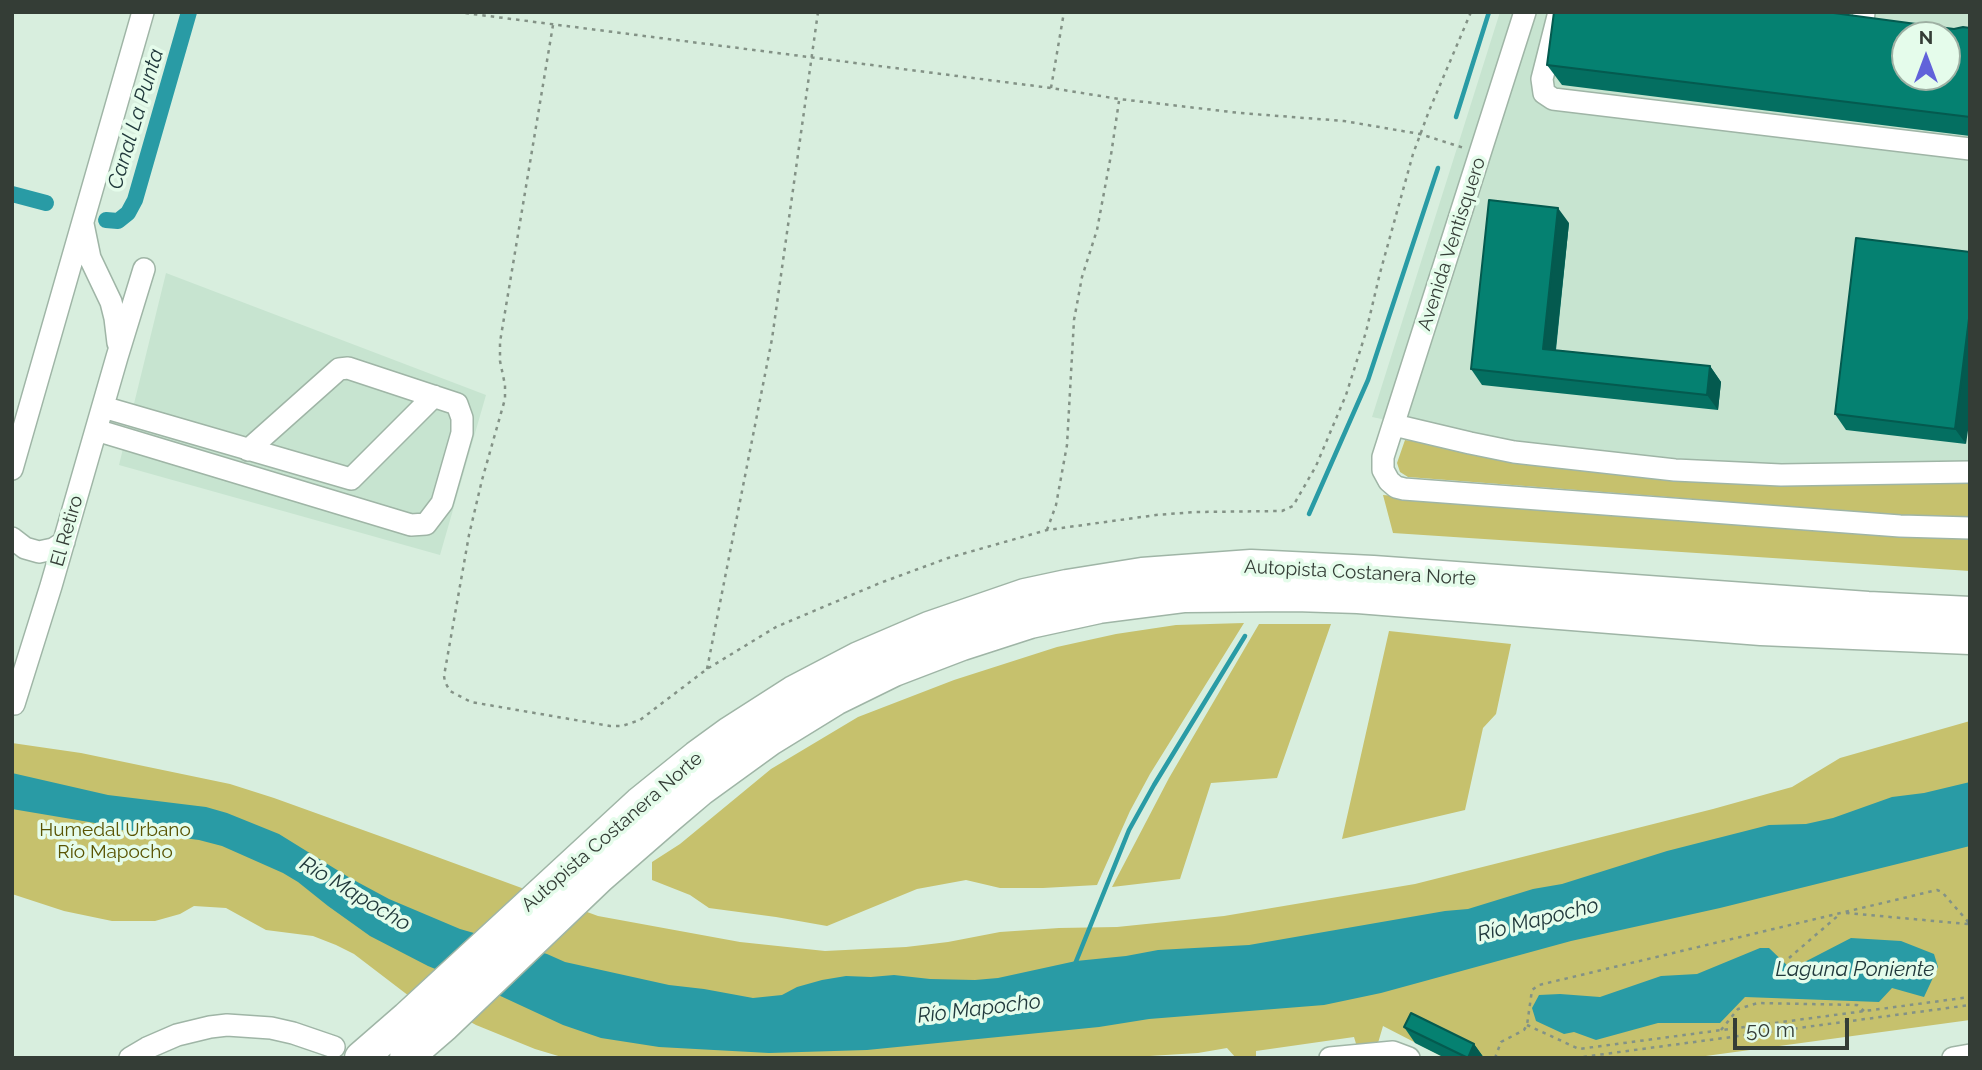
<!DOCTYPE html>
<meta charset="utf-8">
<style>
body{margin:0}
#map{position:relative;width:1982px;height:1070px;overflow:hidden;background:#d8eede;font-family:Raleway,sans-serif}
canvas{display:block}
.frame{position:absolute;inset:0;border:14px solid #343d36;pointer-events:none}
.north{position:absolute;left:1891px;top:21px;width:70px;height:70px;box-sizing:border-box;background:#e5fceb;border:2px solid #9eb0a3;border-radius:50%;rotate:0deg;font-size:19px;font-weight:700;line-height:28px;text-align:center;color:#343d36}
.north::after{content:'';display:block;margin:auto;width:24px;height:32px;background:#6162da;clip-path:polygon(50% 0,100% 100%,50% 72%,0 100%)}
.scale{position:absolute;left:1733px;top:1018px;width:116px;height:32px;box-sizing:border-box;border:4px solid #343d36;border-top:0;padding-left:9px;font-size:21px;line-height:24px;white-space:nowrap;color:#343d36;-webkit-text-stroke:5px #e5fceb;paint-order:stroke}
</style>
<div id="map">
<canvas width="1982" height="1070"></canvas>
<div class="frame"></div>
<div class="north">N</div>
<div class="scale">50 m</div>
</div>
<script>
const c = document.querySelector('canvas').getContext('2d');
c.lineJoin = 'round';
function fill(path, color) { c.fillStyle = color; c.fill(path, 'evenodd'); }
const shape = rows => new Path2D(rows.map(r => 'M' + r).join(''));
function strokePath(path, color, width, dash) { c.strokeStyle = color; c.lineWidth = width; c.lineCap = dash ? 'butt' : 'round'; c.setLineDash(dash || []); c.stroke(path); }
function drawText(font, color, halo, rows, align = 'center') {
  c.font = font + ' Raleway,sans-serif'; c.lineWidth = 7; c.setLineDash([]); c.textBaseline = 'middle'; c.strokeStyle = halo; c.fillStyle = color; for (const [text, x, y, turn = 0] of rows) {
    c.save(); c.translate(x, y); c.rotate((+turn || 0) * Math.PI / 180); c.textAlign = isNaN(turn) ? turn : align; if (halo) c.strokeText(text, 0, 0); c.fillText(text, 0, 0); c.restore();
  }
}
const built = shape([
 [1500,12,1970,12,1970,463,1792,467,1580,451,1474,438,1372,417],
 [1905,35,1947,35,1947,77,1905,77],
 [166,273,486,395,440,555,119,465]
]);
const green = shape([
 [1405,440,1649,472,1970,475,1970,517,1934,518,1800,509,1681,498,1408,477,1400,472,1397,463],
 [1383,495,1899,537,1970,536,1970,571,1393,533],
 [1244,623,1150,774,1130,811,1097,885,1043,888,1000,888,966,880,917,889,827,926,776,917,709,908,690,895,652,880,652,862,680,844,771,769,858,717,954,680,1057,647,1116,634,1176,625],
 [1259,624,1331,624,1277,778,1211,783,1180,879,1112,887,1169,778],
 [1389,631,1511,644,1496,714,1483,728,1465,810,1342,839],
 [1970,721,1970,1020,1691,1058,1445,1058,1383,1026,1378,1043,1357,1047,1354,1037,1256,1051,1256,1058,1236,1058,1227,1048,1198,1053,1117,1058,565,1058,535,1049,476,1025,430,1000,409,996,354,954,336,945,313,936,266,930,226,908,194,906,180,914,155,921,112,921,64,911,12,894,12,743,81,753,230,784,274,798,399,843,598,916,740,942,825,951,906,947,948,942,1000,932,1059,928,1117,927,1224,916,1415,884,1713,809,1792,787,1840,758]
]);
const water = shape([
 [12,773,108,795,206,807,227,813,279,834,350,878,389,899,460,929,547,954,565,962,669,985,704,989,753,998,782,995,797,987,822,980,846,976,871,977,894,975,930,979,975,980,998,978,1076,961,1126,956,1158,950,1249,945,1445,911,1468,909,1533,889,1562,884,1667,851,1769,825,1806,824,1833,818,1892,797,1924,793,1970,782,1970,846,1720,908,1571,941,1381,993,1324,1005,1149,1019,1099,1027,867,1050,769,1053,659,1047,601,1038,563,1025,494,993,428,966,370,936,328,906,298,882,283,873,222,846,199,840,121,830,95,823,12,809],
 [1851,938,1901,941,1934,954,1938,967,1924,997,1892,988,1879,1002,1745,997,1720,1023,1658,1023,1596,1040,1574,1032,1564,1034,1536,1021,1532,1008,1539,995,1560,994,1600,997,1661,976,1697,974,1760,948,1769,948,1791,969]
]);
const stream = shape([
 [1456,117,1489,12],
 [1309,514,1368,380,1438,168],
 [1075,964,1129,830,1154,785,1245,636]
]);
const canal = shape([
 [12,194,46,203],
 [106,220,118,221,128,213,135,200,189,12]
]);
const path = shape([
 [457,12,1051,88,1119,99,1240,113,1344,121,1420,134,1464,148],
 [553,25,500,342,500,361,505,385,505,399,482,480,469,535,444,676,445,682,450,691,471,702,610,726,622,726,640,720,707,669,776,627,880,583,948,558,1047,530,1156,515,1195,512,1282,511,1293,506,1316,466,1346,395,1366,332,1380,273,1413,154,1429,111,1471,12],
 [1051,88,1064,12],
 [1047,530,1056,505,1067,445,1074,320,1082,277,1097,230,1111,155,1119,101],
 [707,669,772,339,818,12],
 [1846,913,1968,924],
 [1789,958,1840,914],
 [1527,1025,1579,1049,1970,997],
 [1721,1030,1738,1009,1758,1003,1857,1005,1864,1011],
 [1495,1058,1501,1042,1524,1030,1527,1025,1532,990,1539,985,1937,890,1942,892,1970,924],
 [1575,1058,1970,1005]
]);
const minor = shape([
 [1525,12,1383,457,1383,470,1389,481,1396,487,1404,489,1900,526,1970,528],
 [1559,12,1542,79,1544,93,1553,99,1970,149],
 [1863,23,1864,12],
 [83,224,90,258,111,302,115,318,118,343],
 [103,407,351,479,434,396],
 [1394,425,1470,443,1514,452,1675,470,1781,475,1970,472],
 [96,430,411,525,426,524,442,503,462,433,462,418,457,404,348,368,339,369,248,450],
 [12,469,143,12],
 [12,538,25,548,39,552,53,549,64,542],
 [12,704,14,704,51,586,117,357,144,269],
 [130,1058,147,1048,177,1035,210,1027,227,1025,271,1028,293,1033,334,1047],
 [1330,1058,1393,1052,1409,1058],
 [1953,1058,1970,1055]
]);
const highway = shape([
 [361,1058,407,1018,640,803,697,757,730,733,794,692,859,658,929,628,1025,595,1067,586,1142,574,1251,566,1373,572,1868,608,1970,613],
 [406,1058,443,1026,599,877,668,817,701,789,770,739,835,699,894,670,962,644,1030,622,1099,607,1185,596,1295,595,1358,597,1761,629,1970,638]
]);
const wall = shape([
 [1970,28,1970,136,1562,85,1547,65],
 [1569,223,1556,350,1710,366,1721,382,1718,410,1482,385,1471,369],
 [1856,238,1966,444,1846,430,1835,414],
 [1404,1027,1474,1044,1484,1058,1445,1058,1415,1043]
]);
const shadedWall = shape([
 [1558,208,1569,223,1554,364,1543,349],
 [1970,311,1970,417,1966,444,1955,429],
 [1710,366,1721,382,1718,410,1707,395],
 [1474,1044,1484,1058,1468,1058]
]);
const building = shape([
 [1554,12,1826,12,1954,29,1963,27,1970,28,1970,117,1547,65,1554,12],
 [1905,35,1947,35,1947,77,1905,77,1905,35],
 [1489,200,1558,208,1543,349,1710,366,1707,395,1471,369,1489,200],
 [1856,238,1970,252,1970,311,1955,429,1835,414,1856,238],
 [1411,1013,1474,1044,1468,1058,1404,1027,1411,1013]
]);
const streetNames = [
 ["Avenida Ventisquero",1452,244,-72],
 ["El Retiro",67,531,-74],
 ["Autopista Costanera Norte",1360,573,3],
 ["Autopista Costanera Norte",612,832,-41]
];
const parkNames = [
 ["Humedal Urbano",115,830],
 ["Río Mapocho",115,852]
];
const waterNames = [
 ["Canal La Punta",136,119,-73],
 ["Río Mapocho",355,894,31],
 ["Río Mapocho",1538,920,-14],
 ["Laguna Poniente",1855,970],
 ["Río Mapocho",979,1009,-7]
];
fill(built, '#c7e4d0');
fill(green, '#c6c16d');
fill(water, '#299ba5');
strokePath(stream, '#299ba5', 4.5);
strokePath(canal, '#299ba5', 16);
strokePath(minor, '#9fb5a6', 24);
strokePath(highway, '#9fb5a6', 35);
strokePath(path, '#839286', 2.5, [3.5, 5]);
strokePath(minor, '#fff', 21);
strokePath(highway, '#fff', 32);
fill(wall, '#046f61');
fill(shadedWall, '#045a4f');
fill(building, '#058171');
strokePath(building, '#045a4f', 2);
drawText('19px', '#343d36', '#e5fceb', streetNames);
drawText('19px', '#595403', '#e5fceb', parkNames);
drawText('italic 21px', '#21393c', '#e5fceb', waterNames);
</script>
